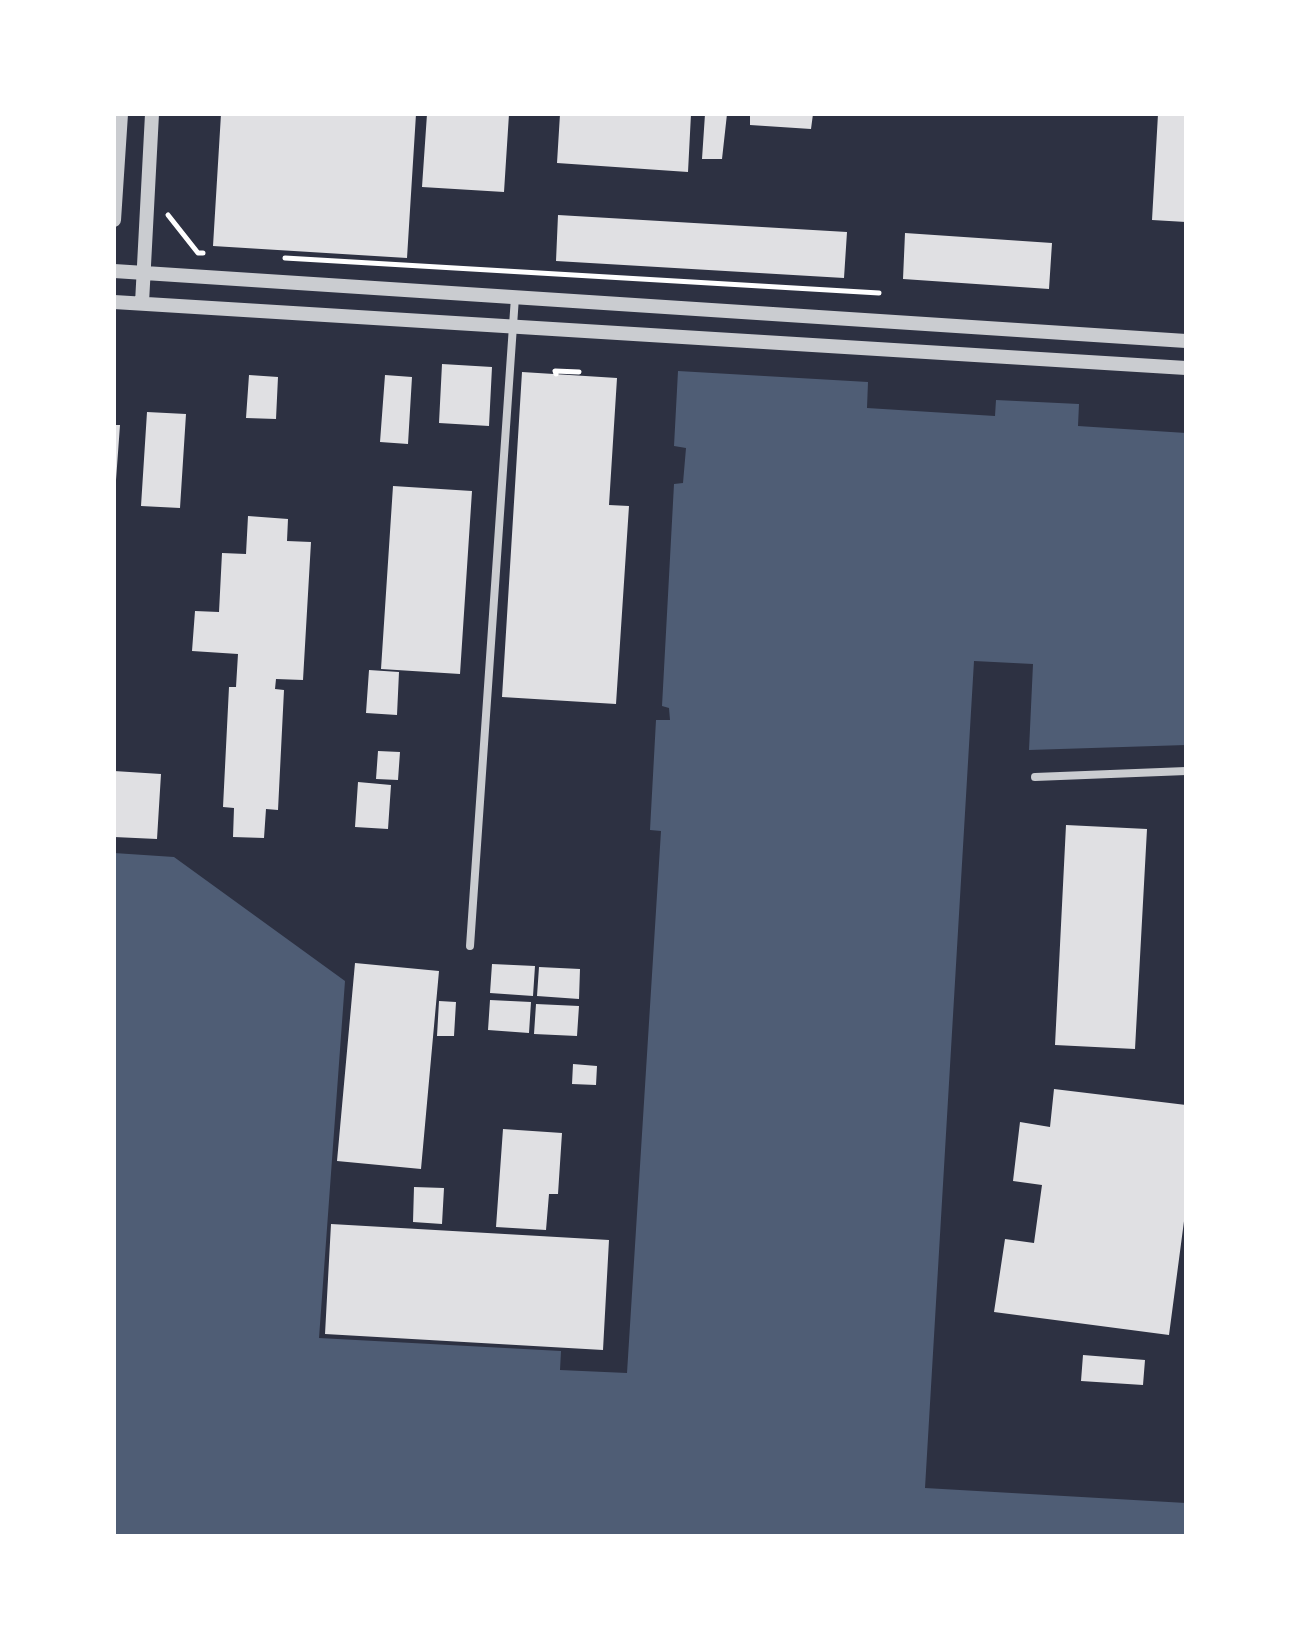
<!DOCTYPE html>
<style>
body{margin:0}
#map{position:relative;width:1300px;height:1650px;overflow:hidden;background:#2d3142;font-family:Manrope,sans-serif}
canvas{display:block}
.frame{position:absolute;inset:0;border:116px solid #fff;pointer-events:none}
</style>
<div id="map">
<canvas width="1300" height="1650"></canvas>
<div class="frame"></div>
</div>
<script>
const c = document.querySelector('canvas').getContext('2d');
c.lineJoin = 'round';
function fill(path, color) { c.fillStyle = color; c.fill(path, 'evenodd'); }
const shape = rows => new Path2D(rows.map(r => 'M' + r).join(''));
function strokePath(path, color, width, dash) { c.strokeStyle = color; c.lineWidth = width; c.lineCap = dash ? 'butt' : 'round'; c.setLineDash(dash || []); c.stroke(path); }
const water = shape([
 [678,371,868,382,867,408,995,416,996,400,1079,404,1078,426,1186,433,1186,745,1029,750,1033,664,974,661,925,1488,1186,1503,1186,1536,114,1536,114,853,174,857,345,981,319,1338,561,1351,560,1370,627,1373,661,831,650,830,656,720,670,720,669,708,662,706,674,484,683,483,686,448,674,446]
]);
const building = shape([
 [221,114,416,114,407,258,213,246],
 [427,114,509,114,504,192,422,187],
 [560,114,691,114,688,172,557,163],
 [705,114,727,114,722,159,702,159],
 [750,114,813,114,811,129,750,125],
 [1158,114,1186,114,1186,222,1152,220],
 [558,215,847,232,844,278,556,261],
 [905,233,1052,243,1049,289,903,279],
 [442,364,492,367,489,426,439,423],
 [522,372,617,378,609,505,629,506,616,704,502,697],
 [249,375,278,377,276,419,246,418],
 [385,375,412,377,408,444,380,442],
 [147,412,186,414,180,508,141,506],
 [114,425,120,425,116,480,114,480],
 [393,486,472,491,460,674,381,669],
 [248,516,288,519,287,541,311,542,303,680,276,679,275,689,284,690,278,810,266,809,264,838,233,837,234,808,223,807,229,687,236,687,238,654,192,651,195,611,219,612,222,553,246,554],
 [369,670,399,672,397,715,366,713],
 [378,751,400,752,398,780,376,779],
 [114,771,161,774,157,839,114,837],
 [358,782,391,785,388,829,355,827],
 [1066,825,1147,829,1135,1049,1055,1045],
 [355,963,439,971,421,1169,337,1161],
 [492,964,535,966,533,996,490,993],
 [539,967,580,969,579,999,537,996],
 [490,1000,531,1002,529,1033,488,1030],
 [439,1001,456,1002,454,1036,437,1036],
 [536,1004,579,1006,577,1036,534,1034],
 [573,1064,597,1066,596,1085,572,1084],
 [1054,1089,1186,1105,1186,1206,1169,1335,994,1312,1005,1239,1034,1243,1042,1185,1013,1181,1020,1122,1050,1127],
 [503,1129,562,1133,558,1194,549,1194,546,1230,496,1227],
 [414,1187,444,1188,442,1224,413,1222],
 [331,1224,609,1240,603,1350,325,1334],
 [1083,1355,1145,1360,1143,1385,1081,1381]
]);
const path = shape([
 [168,215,198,253,203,253],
 [285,258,879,293],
 [556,374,555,371,579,372]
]);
const minor = shape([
 [1035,777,1186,771],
 [470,946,515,297]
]);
const tertiary = shape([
 [114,220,121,114],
 [114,271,1186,341],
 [114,302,1186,368],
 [142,303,152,114]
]);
fill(water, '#4f5d75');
fill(building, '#e0e0e3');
strokePath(path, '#fff', 5);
strokePath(minor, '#caccd0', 8);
strokePath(tertiary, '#caccd0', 14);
</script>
